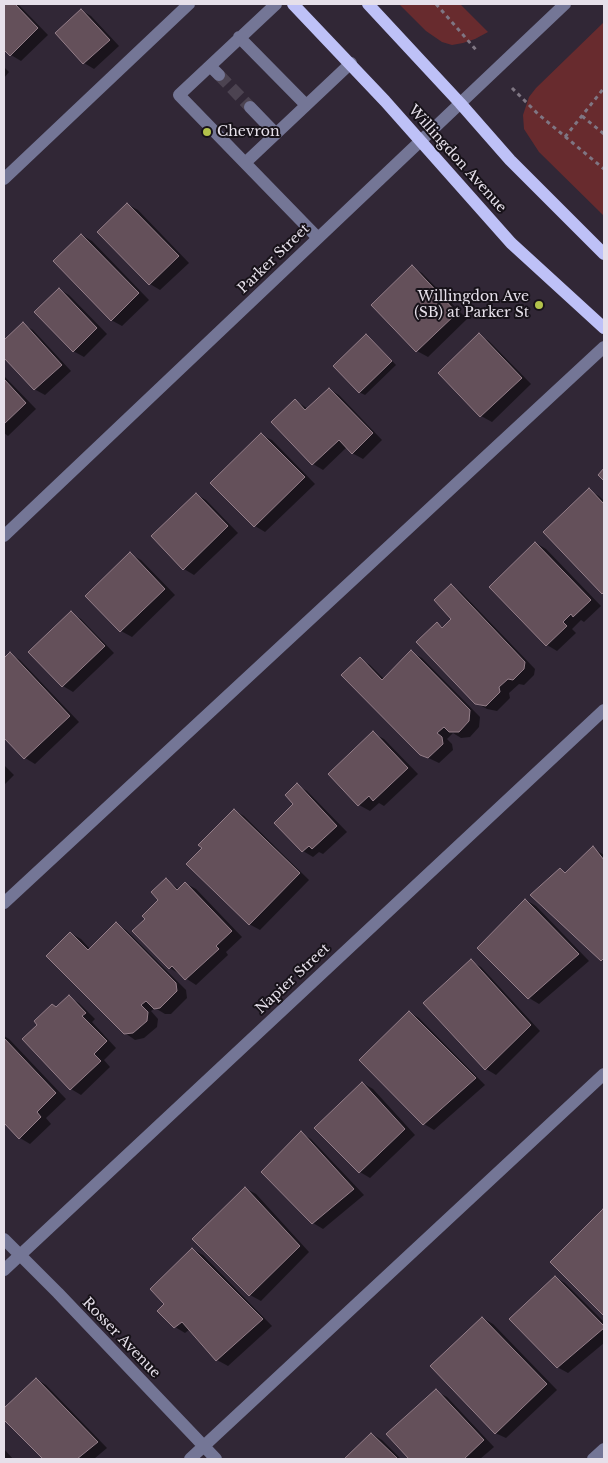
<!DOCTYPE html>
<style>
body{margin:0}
#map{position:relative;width:608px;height:1463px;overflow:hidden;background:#312736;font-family:"Libre Baskerville",serif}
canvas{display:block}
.frame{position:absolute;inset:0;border:5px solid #e6e0ea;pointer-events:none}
</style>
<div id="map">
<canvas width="608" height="1463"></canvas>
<div class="frame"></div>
</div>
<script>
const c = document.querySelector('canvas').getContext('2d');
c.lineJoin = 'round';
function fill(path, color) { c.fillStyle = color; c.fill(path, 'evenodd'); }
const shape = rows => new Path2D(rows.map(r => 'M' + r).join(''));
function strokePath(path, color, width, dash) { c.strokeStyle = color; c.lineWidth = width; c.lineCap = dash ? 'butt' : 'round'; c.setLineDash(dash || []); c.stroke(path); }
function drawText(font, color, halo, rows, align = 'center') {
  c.font = font + ' "Libre Baskerville",serif'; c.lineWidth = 4; c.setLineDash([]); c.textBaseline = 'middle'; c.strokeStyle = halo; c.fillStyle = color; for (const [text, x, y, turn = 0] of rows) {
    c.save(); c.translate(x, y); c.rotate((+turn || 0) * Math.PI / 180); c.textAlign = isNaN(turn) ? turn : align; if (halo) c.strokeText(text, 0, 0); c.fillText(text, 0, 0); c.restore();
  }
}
const green = shape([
 [399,4,460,4,488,32,475,39,463,43,452,45,442,42,426,31],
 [604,22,604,216,539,152,524,129,523,115,529,97,536,88]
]);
const shadow = shape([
 [4,4,18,4,48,35,21,61,11,55,4,48],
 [81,10,91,16,119,46,94,69,84,63],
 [4,67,9,72,4,78],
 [127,204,138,210,189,263,160,290,150,284,99,232],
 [82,235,92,241,149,300,122,326,111,320],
 [412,267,422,273,467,319,428,357,417,351,372,305],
 [59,289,69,295,107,334,84,357,73,351],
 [23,324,33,330,71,371,45,395,34,389,4,356,4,342],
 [479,335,489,341,531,384,492,422,481,416,439,373],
 [366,336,371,339,396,365,365,395,359,392],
 [4,376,36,409,8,436,4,433],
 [329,389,339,395,382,440,363,459,352,453,347,447,323,470,313,464,272,422,295,400,308,409],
 [261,435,272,440,315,484,265,532,255,526,212,483],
 [589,490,599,496,604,501,604,594],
 [196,494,206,500,238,533,194,575,184,569,153,536],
 [536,543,546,549,601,606,584,622,581,620,572,629,576,633,557,651,547,645,491,587],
 [130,554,141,560,175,595,132,637,121,631,87,596],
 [451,586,461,592,535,669,534,675,524,685,519,684,509,693,510,698,497,711,487,709,476,703,437,624,444,628,453,619],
 [71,613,81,619,114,653,73,692,63,686],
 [411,652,422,658,480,717,479,727,470,737,461,738,453,733,447,739,452,744,453,750,439,763,420,754,360,659,370,665,384,679],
 [10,654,20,660,79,722,35,764,25,758,4,736,4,660],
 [373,733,384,739,418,774,384,806,379,803,370,811,359,805,330,774],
 [4,765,14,775,4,785],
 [297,785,307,791,347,832,323,854,319,852,313,857,303,851,295,804],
 [234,810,244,816,309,880,260,930,249,924,204,848],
 [593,848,604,855,604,962,602,960,560,870,566,873],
 [166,880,179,889,185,883,196,889,242,937,226,952,228,955,196,985,170,968,147,919,160,900],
 [526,900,536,906,589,961,539,1004,529,998],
 [116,924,126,930,186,990,187,998,171,1014,165,1014,155,1008,151,1011,158,1019,157,1027,144,1038,135,1040,125,1033,70,933,81,939,90,949],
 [471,961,481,967,540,1031,496,1075,486,1069],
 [69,997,79,1003,95,1019,92,1022,116,1048,104,1060,110,1067,81,1095,71,1089,57,1008],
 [409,1012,419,1018,485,1085,434,1130,424,1124],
 [4,1036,9,1039,66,1099,46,1118,51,1124,30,1144,20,1138,4,1121],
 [363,1083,373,1089,415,1135,370,1178,360,1172,315,1128],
 [301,1133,311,1139,364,1195,323,1229,313,1223],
 [245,1188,256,1194,309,1252,261,1301,250,1295],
 [603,1211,604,1211,604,1315,552,1262],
 [192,1249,203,1255,272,1326,228,1366,217,1360,190,1329,185,1333,175,1327,166,1304],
 [555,1277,565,1283,604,1322,604,1343,568,1373,557,1367],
 [483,1318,493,1324,557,1390,506,1438,495,1433],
 [36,1379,46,1385,107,1448,94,1459,45,1459,4,1418,4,1410],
 [436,1391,447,1397,494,1447,480,1459,411,1459,387,1434],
 [372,1434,382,1440,401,1459,345,1459],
 [4,1449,13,1459,4,1459]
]);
const building = shape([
 [4,4,15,4,38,28,10,56,4,50,4,4],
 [81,9,110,40,83,64,55,33,81,9],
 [127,203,179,256,149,285,97,232,127,203],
 [81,234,139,293,111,321,53,261,81,234],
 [412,265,457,313,416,352,371,305,412,265],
 [59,288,97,328,73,352,34,312,59,288],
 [23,322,62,365,34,390,4,358,4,340,23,322],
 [479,333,522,378,480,417,438,373,479,333],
 [366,334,392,361,359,393,333,366,366,334],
 [4,379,26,403,4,424,4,379],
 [329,388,373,433,352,454,339,440,312,465,271,422,295,399,305,410,329,388],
 [261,433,305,477,254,527,210,483,261,433],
 [604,468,604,481,598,475,604,468],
 [589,488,604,504,604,592,602,594,543,532,589,488],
 [196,493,228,526,183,570,151,536,196,493],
 [535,542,591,600,573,617,571,614,563,622,567,626,546,646,489,587,535,542],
 [130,552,165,589,120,632,85,596,130,552],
 [451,584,525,662,524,669,513,680,508,679,499,687,500,692,486,706,475,704,416,642,437,622,442,628,451,619,434,600,451,584],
 [71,611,105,646,62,687,28,652,71,611],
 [411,650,470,710,469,721,459,732,449,732,444,727,437,733,442,737,443,744,428,758,420,755,341,675,360,657,382,680,411,650],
 [10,652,70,716,24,759,4,738,4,658,10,652],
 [373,731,408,768,373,801,369,796,358,806,328,774,373,731],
 [297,783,337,826,312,849,309,846,302,852,274,823,293,804,285,795,297,783],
 [234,809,300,873,249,925,186,864,202,848,198,845,234,809],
 [593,846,604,860,604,958,601,961,530,895,560,868,565,873,593,846],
 [166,878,177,890,185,882,232,931,216,946,219,949,185,980,172,966,169,969,132,931,145,919,142,916,158,900,151,892,166,878],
 [525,899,579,954,528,999,477,948,525,899],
 [116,922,176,983,177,991,160,1008,154,1009,146,1001,141,1005,148,1012,147,1021,133,1033,124,1034,46,956,70,932,88,950,116,922],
 [471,959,531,1025,485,1070,423,1003,471,959],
 [69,995,86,1013,82,1016,107,1041,94,1054,101,1061,70,1090,22,1039,37,1025,34,1021,52,1004,56,1007,69,995],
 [409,1011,476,1078,423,1125,359,1060,409,1011],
 [4,1038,56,1093,37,1112,41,1117,19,1139,4,1123,4,1038],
 [362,1082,405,1129,359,1173,314,1128,362,1082],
 [301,1131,354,1189,312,1224,261,1172,301,1131],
 [245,1187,300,1246,249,1296,192,1239,245,1187],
 [603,1209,604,1210,604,1316,550,1262,603,1209],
 [192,1248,263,1319,216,1361,182,1322,174,1328,157,1311,164,1304,150,1289,192,1248],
 [555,1276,604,1326,604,1328,557,1368,509,1319,555,1276],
 [482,1317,547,1384,495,1434,430,1366,482,1317],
 [36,1378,98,1442,77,1459,43,1459,4,1420,4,1408,36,1378],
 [436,1389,484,1440,464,1459,409,1459,386,1434,436,1389],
 [371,1433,398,1459,344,1459,371,1433]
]);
const minorTunnel = shape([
 [219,75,250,107]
]);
const path = shape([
 [436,4,478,52],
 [512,88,538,114,604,169],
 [582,116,604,134],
 [565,137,604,88]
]);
const minor = shape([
 [276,4,179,95,245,163,351,63],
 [239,37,306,105],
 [210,66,219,75],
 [250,107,276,134],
 [245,163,318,238],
 [4,179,189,4],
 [4,536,565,4],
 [4,903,604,347],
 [4,1239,58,1293,216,1459],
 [4,1270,604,710],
 [190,1459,604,1074],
 [593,1459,604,1449]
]);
const major = shape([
 [293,4,385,101,511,243,604,328],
 [368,4,460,103,510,160,604,254]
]);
const markers = [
 [207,132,5,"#b3c24b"],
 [539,305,5,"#b3c24b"]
];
const poiNames = [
 ["Chevron",217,132],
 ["Willingdon Ave",529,297,"right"],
 ["(SB) at Parker St",529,313,"right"]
];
const streetNames = [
 ["Willingdon Avenue",457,159,48],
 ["Parker Street",274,259,-44],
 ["Napier Street",293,979,-43],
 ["Rosser Avenue",121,1338,46]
];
fill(green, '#682b2e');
fill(shadow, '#0007');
fill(building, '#64505a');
strokePath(building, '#947e89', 1);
strokePath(minorTunnel, '#4c4351', 12, [12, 6]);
strokePath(path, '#7f7683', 3, [4, 4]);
strokePath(minor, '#747696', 12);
strokePath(major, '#bec1f7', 12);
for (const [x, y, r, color] of markers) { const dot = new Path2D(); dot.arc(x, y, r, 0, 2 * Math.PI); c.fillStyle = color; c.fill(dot); strokePath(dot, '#171219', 2); }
drawText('14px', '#e6e0ea', '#171219', poiNames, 'left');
drawText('14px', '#e6e0ea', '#171219', streetNames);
</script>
